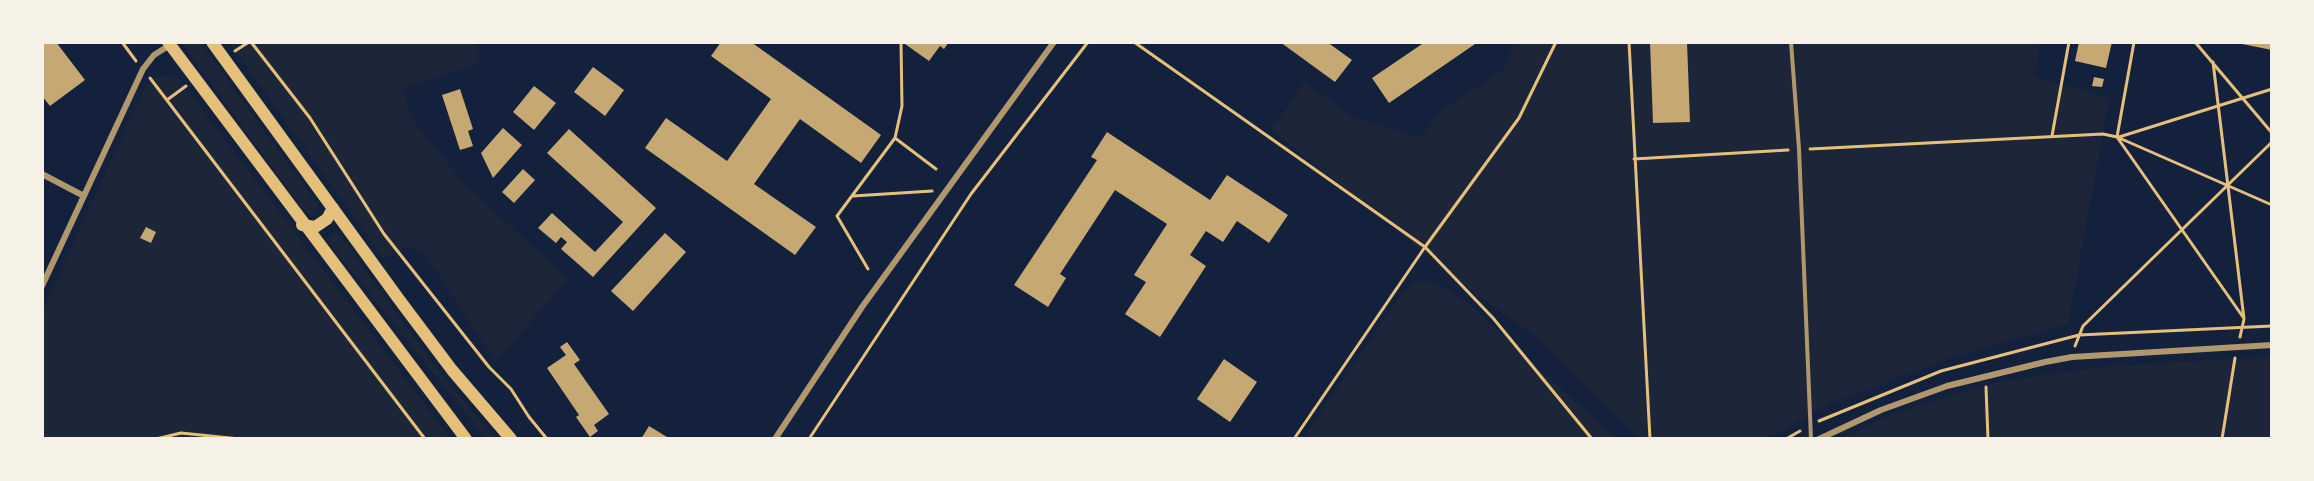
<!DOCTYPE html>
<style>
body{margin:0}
#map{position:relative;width:2314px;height:481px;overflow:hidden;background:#14213d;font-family:"Alegreya Sans",sans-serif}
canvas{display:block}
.frame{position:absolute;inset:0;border:44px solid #f6f1e7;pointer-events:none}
</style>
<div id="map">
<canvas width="2314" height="481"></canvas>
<div class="frame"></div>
</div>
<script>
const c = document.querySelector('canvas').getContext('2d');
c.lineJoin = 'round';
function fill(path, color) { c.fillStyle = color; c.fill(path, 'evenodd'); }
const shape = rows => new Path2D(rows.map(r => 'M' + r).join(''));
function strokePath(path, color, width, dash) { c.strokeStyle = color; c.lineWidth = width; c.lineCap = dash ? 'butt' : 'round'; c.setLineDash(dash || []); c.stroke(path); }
const green = shape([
 [181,42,200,42,318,205,316,214,312,216,304,211],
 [229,42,473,42,480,62,402,89,413,120,463,182,568,280,495,362,426,254,407,247,383,258],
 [1515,42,2039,42,2035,77,2109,98,2068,324,1944,360,1832,403,1766,439,1640,439,1528,330,1477,295,1271,130,1304,82,1355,118,1419,138,1444,109,1502,71],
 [158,75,179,79,451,439,42,439,42,312,146,85],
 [336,230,434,365,496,439,486,439,325,238],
 [1424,281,1436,284,1467,302,1616,439,1303,439,1403,292,1413,284],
 [2272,357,2272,439,1840,439,1895,413,2001,381,2120,365]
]);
const building = shape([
 [42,42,56,42,85,80,50,106,42,96],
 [721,42,751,42,881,135,861,163,800,119,754,184,816,227,795,255,645,148,666,118,727,161,771,99,711,56],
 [907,42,949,42,944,49,940,46,929,61,905,44],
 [1280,42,1327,42,1352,60,1335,82],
 [1425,42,1478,42,1389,103,1372,78],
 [1650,42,1687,42,1690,122,1653,123],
 [2079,42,2112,42,2106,68,2075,61],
 [2237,42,2272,42,2272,50,2237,43],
 [593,67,624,90,605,116,574,92],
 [2094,77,2104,79,2102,87,2092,86],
 [534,86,556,103,534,130,513,112],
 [460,89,473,129,468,131,473,146,460,150,442,95],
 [503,128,522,145,493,178,481,153],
 [569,129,656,208,593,277,561,249,567,242,561,237,556,243,538,228,552,213,595,252,623,222,547,153],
 [1107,132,1210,200,1227,175,1288,215,1269,243,1237,221,1223,242,1206,231,1190,255,1206,266,1160,337,1125,314,1146,282,1134,275,1167,224,1115,190,1060,274,1066,278,1048,307,1014,285,1097,160,1091,157],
 [523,169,535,180,514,203,502,192],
 [146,227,156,232,151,243,140,238],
 [665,233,686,252,633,311,611,291],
 [567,342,580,360,574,364,609,414,594,425,598,431,590,437,576,417,579,415,547,368,566,355,560,347],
 [1224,359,1257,382,1230,422,1197,399],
 [649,426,667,437,666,439,641,439]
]);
const path = shape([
 [122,42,136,61],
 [251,42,310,118,384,234,489,367,511,389,529,417,547,439],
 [1134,42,1425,247,1493,318,1592,439],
 [1629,42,1650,439],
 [2134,42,2117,137,2243,317],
 [2195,42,2272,133],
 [235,51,249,42],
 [2213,62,2244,319,2240,337],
 [150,78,425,439],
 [167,100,186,86],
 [2052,136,2069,42],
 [2119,137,2272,89],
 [895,138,936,169],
 [1810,149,2103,134,2117,137,2272,205],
 [1634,159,1788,150],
 [853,196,932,191],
 [868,269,837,216,895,138,902,106,901,42],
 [2075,346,2083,326,2272,142],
 [1986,387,1988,439],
 [1819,421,1941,371,2079,335,2272,326],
 [156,439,181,433,240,439],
 [809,439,971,194,1088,42],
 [1294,439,1425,247,1519,118,1556,42],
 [1786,439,1800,431],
 [2222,439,2235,358]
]);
const service = shape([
 [1791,42,1799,149,1811,439]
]);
const minor = shape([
 [42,174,84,196],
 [42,286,143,69,154,55,170,45],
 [775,439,862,307,1054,42],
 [1819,439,1881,410,1947,386,2045,362,2072,357,2272,345]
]);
const primary = shape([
 [168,42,466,439],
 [212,42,398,298,452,370,511,439],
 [302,225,315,227,327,219,333,208]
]);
fill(green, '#1d2539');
fill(building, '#c6a872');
strokePath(path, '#e5c07b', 3);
strokePath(service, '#b1986c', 4);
strokePath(minor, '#b1986c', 6);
strokePath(primary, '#e5c07b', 12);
</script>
